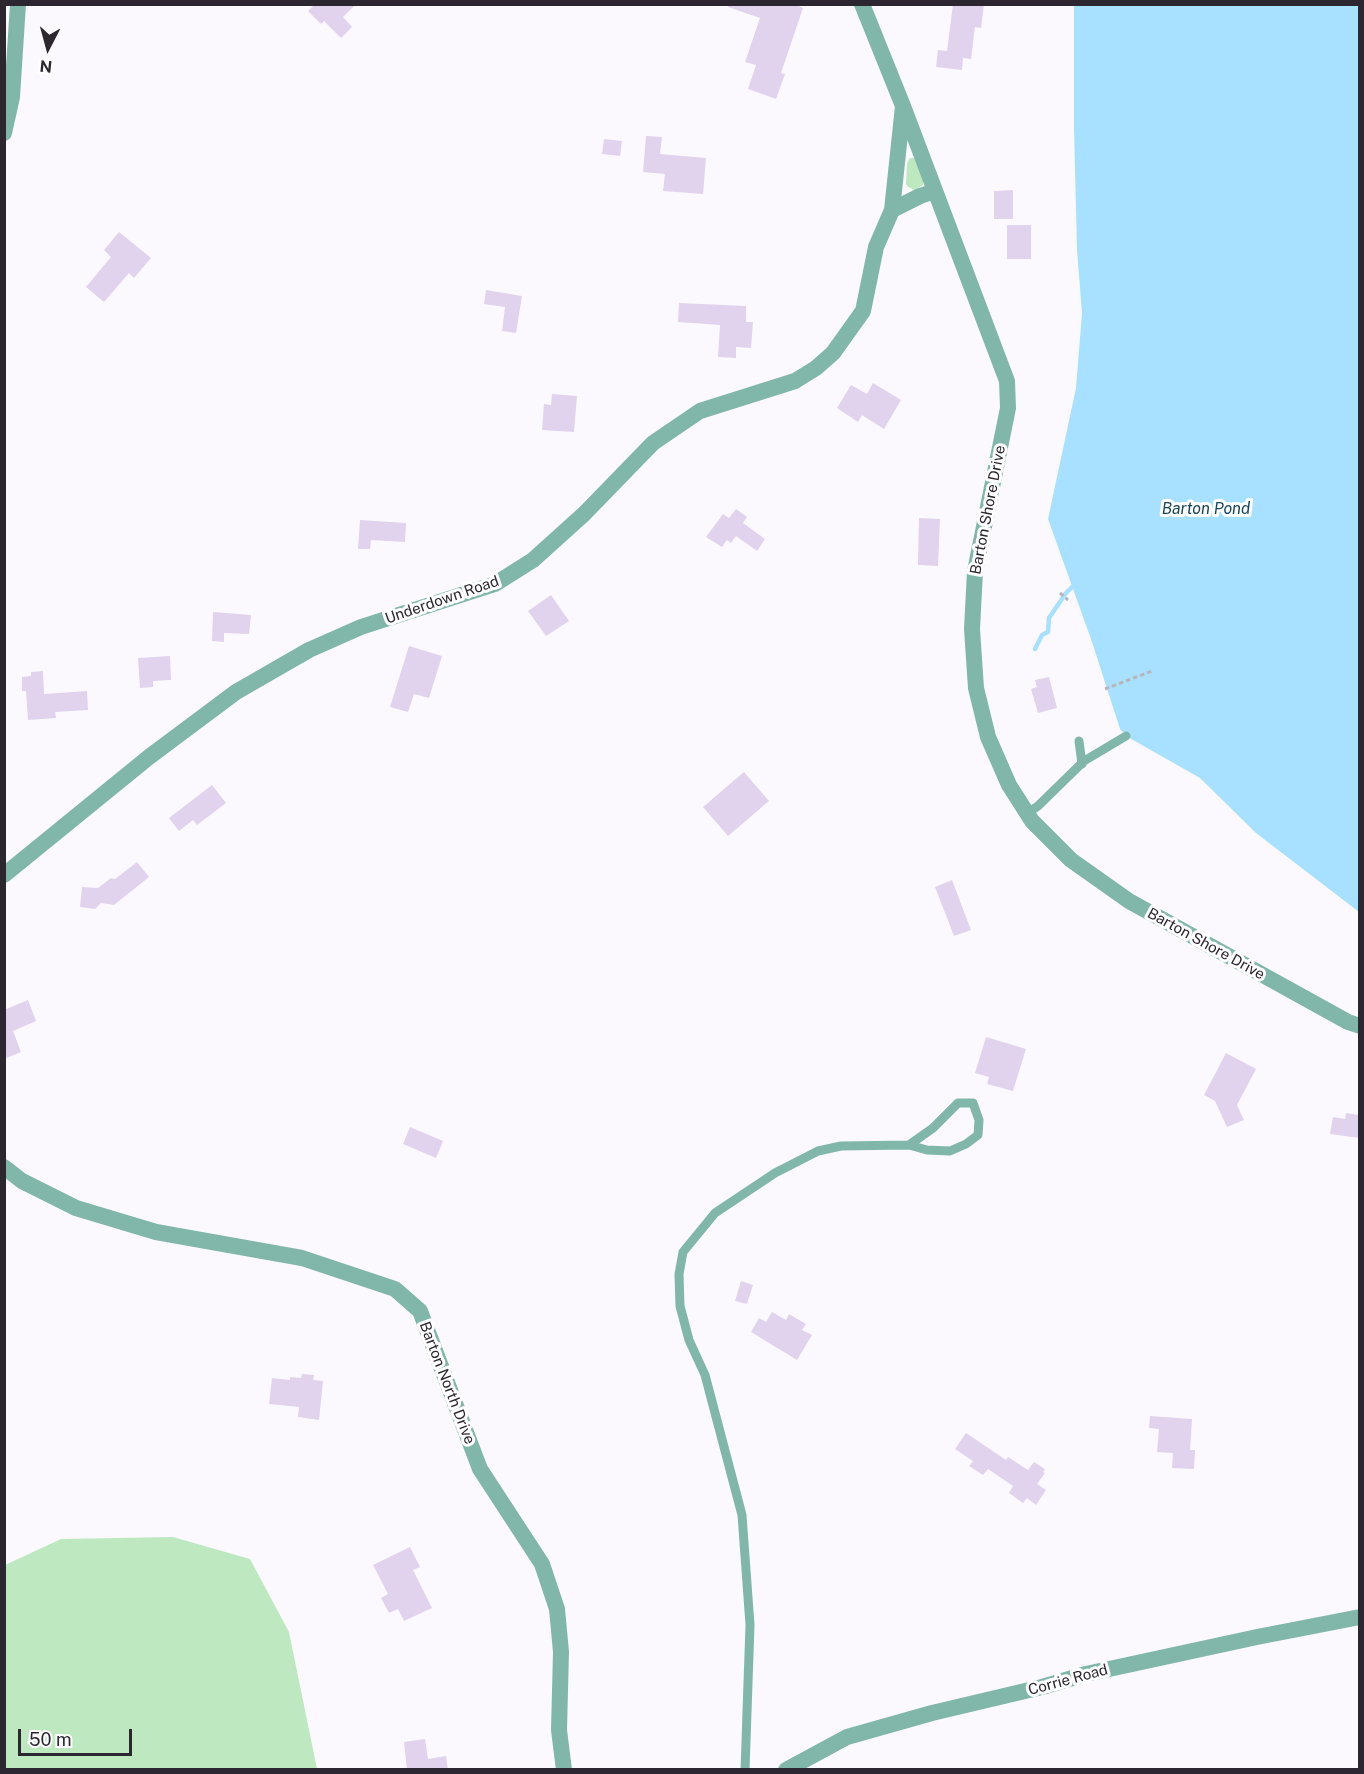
<!DOCTYPE html>
<style>
body{margin:0}
#map{position:relative;width:1364px;height:1774px;overflow:hidden;background:#fcf9fe;font-family:"Public Sans",sans-serif}
canvas{display:block}
.frame{position:absolute;inset:0;border:6px solid #2b2630;pointer-events:none}
.north{position:absolute;left:18px;top:18px;width:60px;height:60px;-webkit-text-stroke:4px #fff;paint-order:stroke;rotate:186deg;font-size:16px;font-weight:700;line-height:24px;text-align:center;color:#2b2630}
.north::after{content:'';display:block;margin:auto;width:21px;height:27px;background:#2b2630;clip-path:polygon(50% 0,100% 100%,50% 72%,0 100%)}
.scale{position:absolute;left:18px;top:1729px;width:114px;height:27px;box-sizing:border-box;border:3px solid #2b2630;border-top:0;padding-left:8px;font-size:18px;line-height:21px;white-space:nowrap;color:#2b2630;-webkit-text-stroke:4px #fff;paint-order:stroke}
</style>
<div id="map">
<canvas width="1364" height="1774"></canvas>
<div class="frame"></div>
<div class="north">N</div>
<div class="scale">50 m</div>
</div>
<script>
const c = document.querySelector('canvas').getContext('2d');
c.lineJoin = 'round';
function fill(path, color) { c.fillStyle = color; c.fill(path, 'evenodd'); }
const shape = rows => new Path2D(rows.map(r => 'M' + r).join(''));
function strokePath(path, color, width, dash) { c.strokeStyle = color; c.lineWidth = width; c.lineCap = dash ? 'butt' : 'round'; c.setLineDash(dash || []); c.stroke(path); }
function drawText(font, color, halo, rows, align = 'center') {
  c.font = font + ' "Public Sans",sans-serif'; c.lineWidth = 6; c.setLineDash([]); c.textBaseline = 'middle'; c.strokeStyle = halo; c.fillStyle = color; for (const [text, x, y, turn = 0] of rows) {
    c.save(); c.translate(x, y); c.rotate((+turn || 0) * Math.PI / 180); c.textAlign = isNaN(turn) ? turn : align; if (halo) c.strokeText(text, 0, 0); c.fillText(text, 0, 0); c.restore();
  }
}
const green = shape([
 [910,158,915,158,924,178,923,185,915,190,908,187,906,184,907,163],
 [173,1537,250,1559,289,1632,317,1769,5,1769,5,1565,61,1539]
]);
const water = shape([
 [1074,5,1359,5,1359,912,1256,833,1200,778,1126,736,1120,729,1092,642,1048,519,1076,388,1082,313,1077,250,1074,129]
]);
const stream = shape([
 [1035,649,1042,635,1048,632,1049,618,1066,593,1076,583]
]);
const building = shape([
 [315,4,356,4,343,17,352,27,341,38,324,21,321,24,308,11],
 [728,4,794,4,803,8,781,73,785,74,776,99,748,89,756,65,745,62,760,18,728,7],
 [953,4,984,4,981,28,975,27,971,59,963,58,962,70,936,67,938,50,947,51],
 [646,136,662,137,660,154,706,158,703,194,663,191,665,174,643,172],
 [604,139,622,141,620,156,602,154],
 [1013,190,1013,219,994,219,994,191],
 [1007,225,1031,225,1031,259,1007,259],
 [119,232,151,258,134,278,129,273,104,302,86,287,111,257,104,250],
 [486,290,522,296,516,333,502,331,505,307,484,304],
 [679,303,746,306,746,322,753,322,751,348,736,347,736,358,718,357,720,325,678,322],
 [873,383,901,400,884,429,862,415,858,422,837,408,851,385,867,394],
 [552,394,577,396,574,432,542,430,544,404,551,405],
 [736,509,747,517,743,523,765,539,757,551,736,536,731,543,727,540,722,547,706,537,723,514,729,518],
 [919,518,940,519,938,566,918,565],
 [360,520,406,523,405,542,371,540,370,549,358,549],
 [551,595,569,621,546,636,528,611],
 [213,612,251,615,249,634,224,633,224,642,212,641],
 [409,646,442,656,429,698,414,694,408,712,390,707],
 [170,656,171,680,153,681,153,687,140,688,138,658],
 [43,671,44,694,87,691,88,710,55,712,56,718,28,720,26,691,22,691,22,677,31,676,31,672],
 [1049,677,1057,708,1038,713,1031,689,1037,687,1035,680],
 [744,772,769,801,728,836,703,807],
 [212,785,226,803,197,825,193,820,179,831,169,818],
 [137,862,149,877,114,905,101,903,95,909,80,907,82,887,98,888,111,878,115,879],
 [952,880,971,930,954,936,935,887],
 [28,1000,36,1021,13,1031,21,1052,4,1059,4,1010],
 [986,1037,1026,1049,1013,1091,987,1084,989,1077,975,1073],
 [1226,1053,1256,1069,1237,1105,1244,1120,1227,1127,1215,1101,1204,1095],
 [1346,1113,1359,1115,1359,1138,1330,1134,1333,1117,1345,1119],
 [410,1127,443,1141,436,1158,403,1144],
 [741,1281,753,1285,747,1304,735,1301],
 [772,1312,786,1320,789,1314,806,1324,802,1330,812,1335,797,1360,751,1332,759,1318,766,1322],
 [302,1374,314,1375,313,1380,323,1381,319,1420,298,1417,299,1407,269,1404,272,1378,290,1380,290,1377,301,1378],
 [1150,1416,1192,1419,1190,1450,1195,1450,1194,1469,1172,1468,1173,1453,1157,1452,1159,1429,1149,1428],
 [966,1433,1006,1460,1008,1457,1028,1470,1034,1462,1045,1469,1043,1472,1045,1473,1037,1484,1046,1490,1036,1505,1027,1498,1023,1503,1009,1493,1013,1486,988,1469,983,1475,969,1466,973,1461,955,1449],
 [410,1547,420,1567,413,1570,432,1608,404,1621,398,1609,389,1613,381,1598,388,1594,373,1565],
 [425,1739,428,1759,446,1756,448,1770,407,1770,404,1742]
]);
const path = shape([
 [1060,593,1068,600],
 [1105,689,1152,671]
]);
const service = shape([
 [1079,741,1082,764],
 [1026,814,1038,806,1084,761,1126,736],
 [745,1770,750,1625,742,1515,705,1375,689,1340,680,1306,679,1274,683,1252,715,1213,775,1173,818,1151,841,1146,909,1145,927,1150,950,1151,966,1144,978,1135,979,1120,973,1103,958,1103,933,1128,909,1145]
]);
const minor = shape([
 [862,4,903,106,1007,381,1008,408,975,571,972,629,976,688,988,737,1009,785,1032,821,1071,860,1129,901,1348,1022,1360,1026],
 [892,210,920,196,935,191],
 [4,875,149,757,236,692,309,650,361,627,495,584,533,560,584,514,653,443,700,411,795,381,816,368,833,353,863,311,876,247,892,210,903,106],
 [4,1167,22,1181,76,1208,156,1232,302,1258,395,1289,420,1311,480,1469,542,1564,557,1609,561,1652,559,1730,564,1770],
 [786,1770,847,1737,932,1713,1042,1687,1086,1674,1257,1637,1360,1617]
]);
const tertiary = shape([
 [4,133,12,97,18,4]
]);
const streetNames = [
 ["Barton Shore Drive",988,510,-79],
 ["Underdown Road",442,600,-19],
 ["Barton Shore Drive",1206,944,29],
 ["Barton North Drive",447,1383,69],
 ["Corrie Road",1068,1680,-15]
];
const waterNames = [
 ["Barton Pond",1206,509]
];
fill(green, '#bee8c0');
fill(water, '#a8e1ff');
strokePath(stream, '#a8e1ff', 4.5);
fill(building, '#e1d2ee');
strokePath(path, '#b8b4bb', 3, [4.5, 3]);
strokePath(service, '#81b7ab', 9);
strokePath(minor, '#81b7ab', 16);
strokePath(tertiary, '#81b7ab', 16);
drawText('15px', '#2b2630', '#fff', streetNames);
drawText('italic 16px', '#18465a', '#fff', waterNames);
</script>
